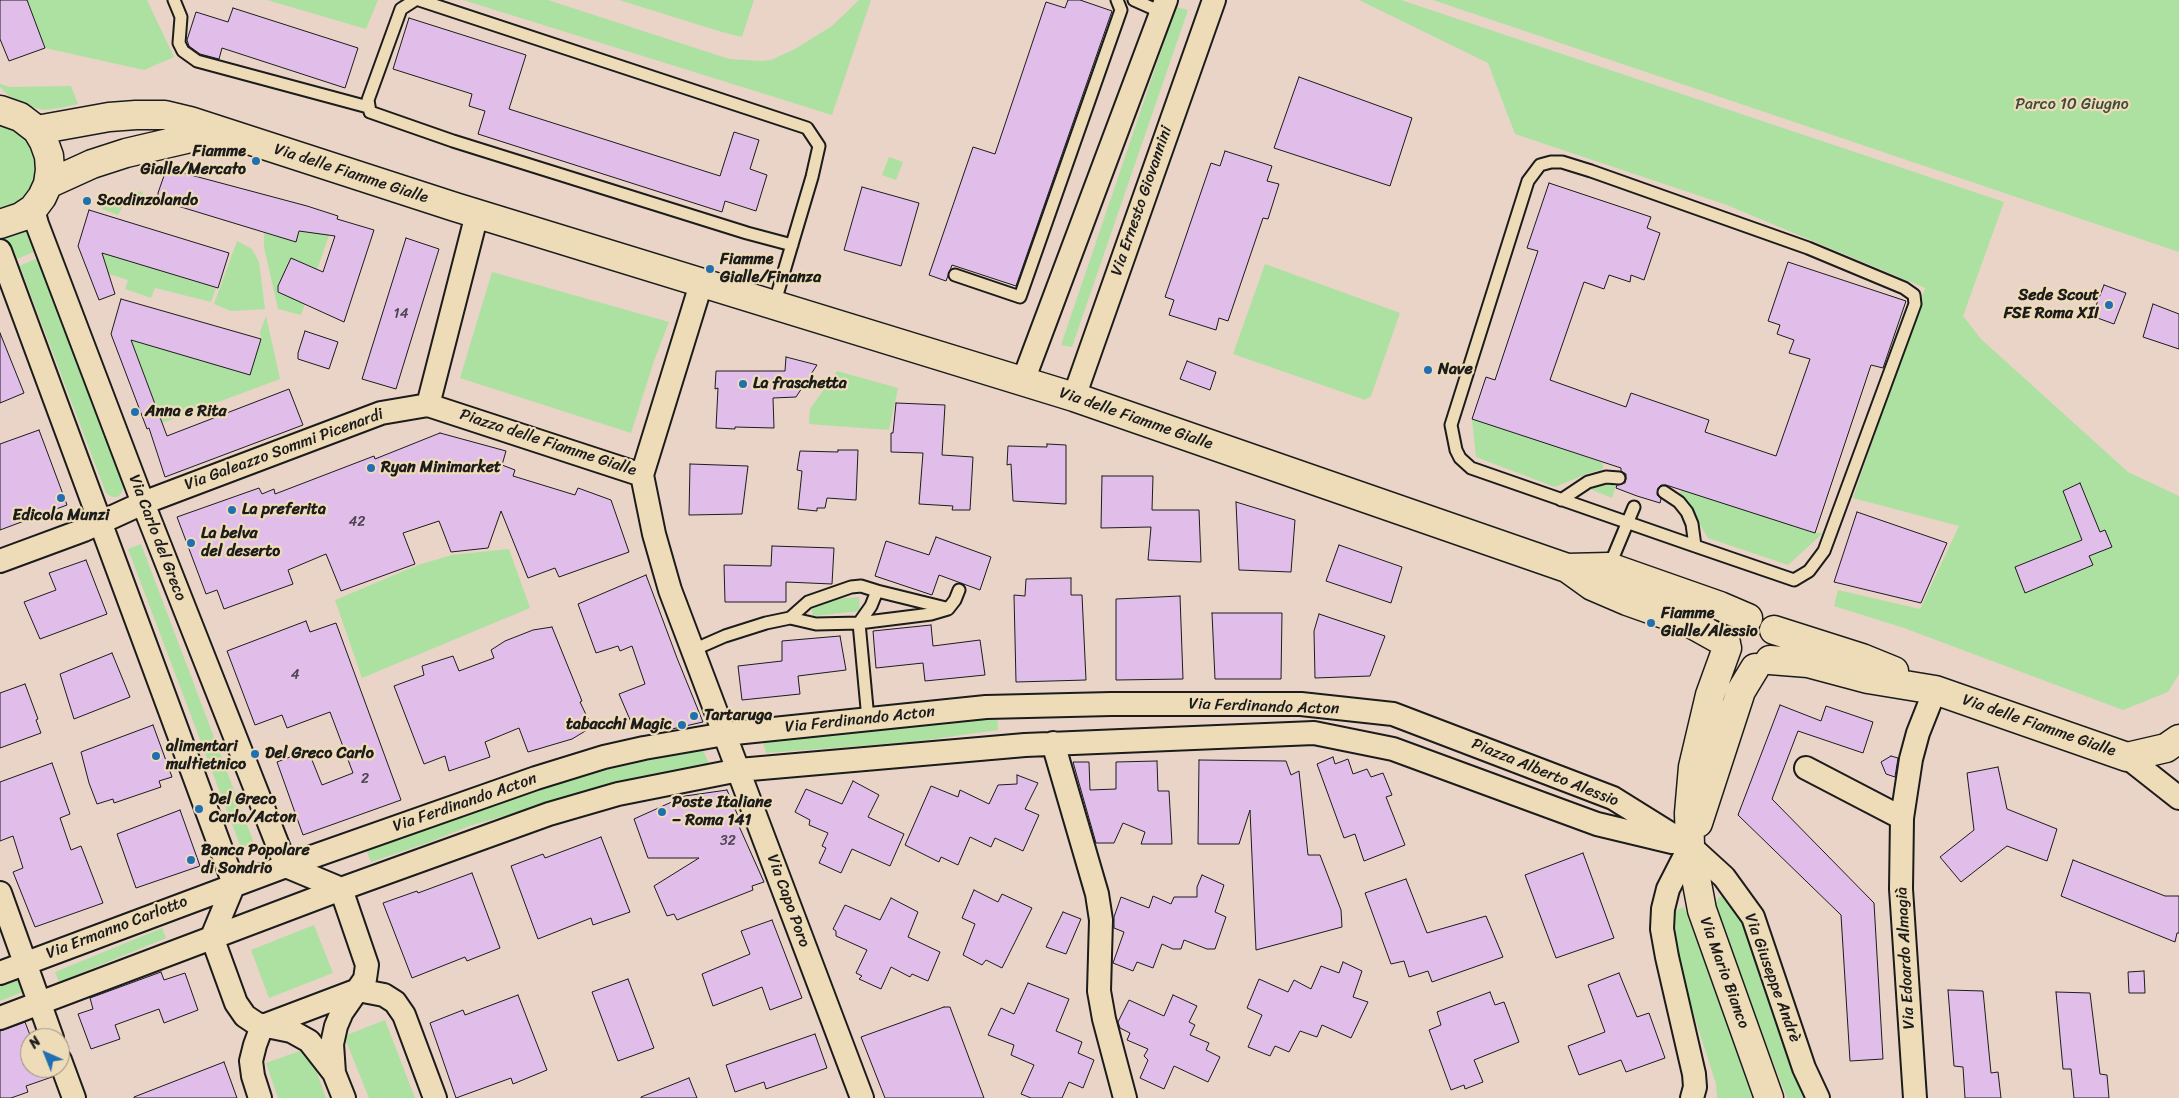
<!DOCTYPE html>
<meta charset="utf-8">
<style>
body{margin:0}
#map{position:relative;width:2179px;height:1098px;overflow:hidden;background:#ead3c7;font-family:Sriracha,sans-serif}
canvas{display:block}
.north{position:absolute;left:20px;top:1028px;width:50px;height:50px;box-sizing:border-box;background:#eedcb9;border:1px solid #9a8f7a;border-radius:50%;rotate:316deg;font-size:14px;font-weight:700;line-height:20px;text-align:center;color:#1c1c1c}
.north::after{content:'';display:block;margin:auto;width:18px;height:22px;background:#1f6fb2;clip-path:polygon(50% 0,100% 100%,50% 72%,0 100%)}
</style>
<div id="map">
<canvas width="2179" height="1098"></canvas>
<div class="north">N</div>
</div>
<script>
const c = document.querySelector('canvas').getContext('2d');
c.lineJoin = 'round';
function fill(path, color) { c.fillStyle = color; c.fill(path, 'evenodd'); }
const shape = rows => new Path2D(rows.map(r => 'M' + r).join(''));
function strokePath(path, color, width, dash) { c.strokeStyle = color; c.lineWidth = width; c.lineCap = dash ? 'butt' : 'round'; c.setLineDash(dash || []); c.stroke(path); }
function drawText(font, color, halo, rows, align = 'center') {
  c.font = font + ' Sriracha,sans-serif'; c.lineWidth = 4.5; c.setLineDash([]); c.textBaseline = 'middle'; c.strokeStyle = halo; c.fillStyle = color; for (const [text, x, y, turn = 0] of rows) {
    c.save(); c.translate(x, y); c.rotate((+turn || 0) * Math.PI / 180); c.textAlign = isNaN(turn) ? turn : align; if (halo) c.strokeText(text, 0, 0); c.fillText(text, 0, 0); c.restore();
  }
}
const green = shape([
 [27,0,147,0,174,57,144,70,45,48],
 [267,0,378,0,366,29],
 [463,0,548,0,729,59,761,61,771,60,795,49,832,26,859,0,871,0,832,115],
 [619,0,754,0,742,37,722,32],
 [1359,0,1401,0,2004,202,1963,316,1981,339,2128,472,2179,496,2179,674,2168,692,2123,710,1904,628,1834,606,1838,590,1920,609,1959,526,1853,498,1925,288,1727,205,1515,134,1488,63],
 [1433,0,2179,0,2179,252],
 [1176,7,1188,10,1072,347,1061,345],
 [0,84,10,87,71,86,78,104,60,108,44,110,28,106,9,96,0,87],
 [0,119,24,129,41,164,28,200,0,214],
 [889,157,903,162,896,180,882,175],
 [142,191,147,205,131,201,123,206,118,215,102,209,99,205],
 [304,218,332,227,301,315,278,309,264,247,264,233,296,242],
 [24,222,41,249,12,261,0,232],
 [237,241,252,249,259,262,265,309,231,311,214,304],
 [99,252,216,288,211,302,155,288,151,298,125,289,128,280,109,274],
 [43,256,124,484,122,492,118,497,112,497,106,493,21,269,15,270,14,268],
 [1265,264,1400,313,1371,396,1365,400,1233,354],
 [492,272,669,322,654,361,631,433,460,378],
 [266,316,280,379,162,423,131,340,250,375,261,339,260,332],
 [837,371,898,388,889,430,809,424,810,409],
 [1472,419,1499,426,1603,463,1603,469,1589,473,1555,487,1476,457],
 [1609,484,1616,485,1612,498,1590,489],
 [1682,489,1815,533,1823,533,1788,565,1708,538,1689,506,1679,495],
 [141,544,254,843,241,848,128,549],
 [509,549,530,608,362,678,335,600,418,565,452,555],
 [859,597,860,611,813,616,811,601],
 [997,712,998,730,912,742,766,753,762,740],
 [703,750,709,764,585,793,469,826,430,842,371,862,364,844,513,792,647,760],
 [1729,893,1735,897,1811,1098,1787,1098,1715,912,1715,905,1718,898],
 [1684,907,1753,1090,1755,1098,1717,1098,1716,1084,1678,965,1667,914],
 [314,925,333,973,269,998,251,950],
 [162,928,166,938,59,982,55,972],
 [18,979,23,992,0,1001,0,986],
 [385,1020,415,1098,369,1098,344,1036],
 [308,1048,326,1098,278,1098,266,1063]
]);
const building = shape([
 [0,0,27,0,45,48,9,61,0,39,0,0],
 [1068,0,1080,0,1112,11,1016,286,952,265,946,281,929,275,973,147,995,154,1046,2,1065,8,1068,0],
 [233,8,358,48,345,88,222,48,219,59,200,54,189,46,187,40,196,12,228,22,233,8],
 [409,18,526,55,509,109,720,176,734,132,759,140,750,169,767,175,756,211,725,201,722,212,478,134,485,111,469,106,472,94,393,69,409,18],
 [1299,77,1412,118,1390,186,1274,148,1299,77],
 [1225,151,1272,166,1267,181,1279,184,1268,219,1263,218,1228,321,1219,318,1216,330,1169,315,1174,300,1165,297,1211,163,1220,166,1225,151],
 [166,170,172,170,307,206,338,216,337,219,374,230,344,322,278,292,278,286,291,258,323,272,335,236,299,231,296,242,158,200,158,193,166,170],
 [1549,183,1651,217,1647,228,1660,233,1644,280,1631,275,1630,282,1609,275,1604,289,1584,282,1550,380,1626,407,1631,393,1709,420,1705,432,1776,456,1810,359,1789,353,1794,340,1777,334,1780,325,1768,321,1788,262,1906,301,1883,368,1871,365,1815,533,1666,485,1661,485,1658,488,1657,495,1661,499,1660,503,1637,496,1616,488,1617,485,1625,483,1626,479,1626,474,1621,471,1621,468,1472,419,1486,377,1495,380,1538,251,1527,248,1549,183],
 [862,187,919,203,901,266,844,250,862,187],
 [89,210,229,253,218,288,102,253,115,294,99,300,78,246,89,210],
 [406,238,439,249,396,389,362,379,406,238],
 [2104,285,2126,293,2114,324,2092,316,2104,285],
 [121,299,261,339,250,375,131,340,167,436,289,389,303,425,165,477,149,428,147,429,111,334,121,299],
 [2153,304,2179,314,2179,349,2143,337,2153,304],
 [305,331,338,342,329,369,298,359,298,353,305,331],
 [0,333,24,393,0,403,0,333],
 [786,357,817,365,796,397,773,398,774,428,735,427,735,429,716,428,718,388,715,389,716,371,785,371,786,357],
 [1187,361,1216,372,1210,390,1180,379,1187,361],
 [896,403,945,405,942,455,973,457,970,510,952,510,953,506,919,504,923,453,891,452,891,433,893,433,896,403],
 [39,430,67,505,0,530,0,444,39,430],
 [440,433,506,451,502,465,515,470,513,476,575,495,578,488,611,500,629,552,559,577,555,568,528,578,501,511,488,548,451,552,439,521,403,533,415,564,341,591,326,554,288,570,293,584,224,609,217,590,206,594,177,517,259,488,262,494,274,489,275,494,374,456,375,459,440,433],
 [1047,444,1066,445,1066,504,1013,501,1011,464,1007,465,1008,446,1047,447,1047,444],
 [838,450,858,450,856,500,827,498,825,508,817,508,817,511,798,509,802,471,797,470,800,451,838,452,838,450],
 [690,464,748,466,742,514,689,515,690,464],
 [1102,476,1153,476,1152,510,1199,510,1201,562,1148,560,1151,527,1101,528,1102,476],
 [2080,483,2100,532,2105,530,2112,547,2089,556,2093,565,2025,593,2015,567,2082,540,2063,491,2080,483],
 [1236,502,1295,520,1291,572,1239,570,1236,502],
 [1857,512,1947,543,1921,603,1834,582,1857,512],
 [936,537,991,557,980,590,939,575,932,595,875,576,886,541,929,555,936,537],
 [1339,545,1402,567,1391,603,1326,581,1339,545],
 [772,546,834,548,832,584,786,582,786,602,725,602,724,565,771,566,772,546],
 [86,560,107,614,40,639,24,602,56,590,49,573,86,560],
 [646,575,677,658,703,722,672,729,664,719,643,728,631,722,619,694,645,684,632,646,620,651,618,646,596,653,578,604,646,575],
 [1071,578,1071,595,1082,595,1086,680,1016,682,1014,595,1025,596,1026,579,1071,578],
 [1180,596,1183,679,1116,680,1116,599,1180,596],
 [1212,613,1282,613,1281,679,1215,679,1212,613],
 [1319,614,1385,636,1370,676,1315,678,1314,631,1319,614],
 [306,621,310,632,336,623,401,800,303,835,277,762,308,750,322,785,353,773,330,712,287,728,282,715,255,725,227,651,306,621],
 [931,625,933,646,980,640,985,675,925,681,923,663,876,668,873,631,931,625],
 [552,627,582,701,580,702,592,727,572,739,528,752,519,728,485,742,490,757,449,771,445,756,424,764,394,686,424,675,422,666,453,656,459,671,494,658,491,650,505,641,533,630,552,627],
 [840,636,846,670,798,676,800,694,742,700,738,666,782,661,782,641,840,636],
 [112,653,130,697,74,719,60,674,112,653],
 [25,684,38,719,36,720,41,733,0,748,0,693,25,684],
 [1780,705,1821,721,1826,706,1873,722,1863,753,1798,731,1772,799,1874,903,1883,1059,1850,1061,1841,915,1738,815,1780,705],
 [153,725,172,777,159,781,161,787,114,803,113,799,97,804,89,783,81,752,153,725],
 [1891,756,1898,758,1895,777,1886,774,1881,762,1891,756],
 [1333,757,1335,764,1348,759,1353,774,1367,769,1371,777,1383,773,1392,795,1386,797,1405,845,1364,861,1355,834,1344,838,1317,764,1333,757],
 [1199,760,1286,761,1291,775,1299,771,1308,855,1320,855,1341,910,1342,927,1256,950,1250,810,1239,844,1198,844,1199,760],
 [1157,761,1158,791,1169,791,1172,844,1141,844,1145,832,1123,823,1114,843,1096,843,1073,762,1089,762,1090,790,1116,789,1116,762,1157,761],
 [52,763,70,814,60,818,71,850,81,846,103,903,35,927,13,872,23,868,13,836,0,841,0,782,52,763],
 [1998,767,2007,809,2057,829,2047,861,2007,846,1961,882,1940,857,1974,830,1967,773,1998,767],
 [1017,775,1038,783,1025,809,1039,815,1023,851,995,838,991,847,970,837,958,865,941,857,939,862,905,845,931,786,958,797,960,790,989,804,998,785,1017,784,1017,775],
 [853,781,879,795,868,817,904,834,890,866,852,849,841,873,819,863,826,848,822,846,828,833,809,825,810,820,795,812,806,789,842,804,853,781],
 [727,790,741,823,738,824,764,882,752,886,753,890,677,920,674,914,667,916,654,886,699,858,648,858,634,819,685,796,727,790],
 [180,810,200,866,136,888,117,834,180,810],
 [601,837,630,912,593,925,591,918,538,939,511,866,543,854,545,858,601,837],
 [1583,853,1614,938,1556,958,1525,875,1583,853],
 [2073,860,2165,896,2179,896,2179,933,2177,933,2175,942,2061,896,2073,860],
 [472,873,500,948,467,961,465,957,412,978,383,903,417,891,418,893,472,873],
 [1202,875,1224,885,1215,912,1226,917,1215,949,1207,949,1184,940,1181,949,1173,949,1162,944,1153,968,1137,962,1133,971,1113,963,1124,932,1114,928,1114,917,1121,897,1149,908,1153,896,1171,904,1174,897,1197,897,1197,887,1202,875],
 [1406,879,1427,933,1486,916,1503,957,1432,982,1428,971,1409,977,1404,961,1391,964,1365,893,1406,879],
 [974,890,998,902,1002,894,1032,908,1002,968,986,960,982,965,963,955,975,924,962,918,974,890],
 [891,898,918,912,908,937,940,952,928,981,912,974,910,977,891,967,881,989,859,979,862,976,856,973,867,950,836,936,836,931,833,929,845,905,880,920,891,898],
 [1063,912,1081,919,1066,954,1046,947,1063,912],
 [772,920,802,998,770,1010,762,987,713,1006,702,974,750,954,741,931,772,920],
 [1343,962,1362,971,1353,997,1368,1002,1351,1038,1322,1025,1317,1037,1300,1031,1289,1052,1275,1046,1270,1056,1248,1047,1262,1015,1247,1008,1259,979,1288,992,1294,980,1311,989,1321,966,1339,973,1343,962],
 [2144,971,2145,993,2129,993,2128,972,2144,971],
 [161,972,164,980,185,973,198,1010,164,1023,159,1009,115,1025,120,1039,91,1049,78,1014,93,1009,90,998,161,972],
 [1619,973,1637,1017,1649,1013,1665,1058,1626,1072,1621,1060,1579,1075,1568,1046,1605,1032,1588,985,1619,973],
 [628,979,654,1048,618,1061,592,992,628,979],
 [1028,983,1069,999,1056,1031,1082,1042,1078,1053,1094,1060,1083,1088,1069,1082,1062,1098,1031,1098,1021,1094,1034,1065,1011,1055,1014,1045,988,1035,1001,1008,1014,1014,1028,983],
 [1948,990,1983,991,1991,1073,1998,1072,2001,1098,1965,1098,1963,1067,1954,1066,1948,990],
 [1490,992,1495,1005,1504,1002,1519,1042,1474,1060,1483,1082,1465,1089,1464,1085,1451,1090,1429,1030,1441,1025,1437,1012,1490,992],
 [2056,992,2090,993,2100,1074,2107,1075,2109,1098,2074,1098,2071,1069,2063,1069,2056,992],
 [518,995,547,1070,513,1084,511,1078,456,1098,430,1023,463,1010,465,1015,518,995],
 [1173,995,1197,1006,1189,1022,1195,1025,1190,1035,1209,1043,1206,1050,1220,1057,1208,1082,1174,1066,1164,1089,1140,1078,1148,1060,1144,1056,1148,1049,1127,1040,1130,1033,1120,1028,1118,1022,1129,1000,1164,1016,1173,995],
 [944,1007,950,1007,984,1098,885,1098,861,1037,944,1007],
 [25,1022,30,1035,30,1068,49,1068,52,1077,26,1086,28,1092,11,1098,0,1098,0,1031,25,1022],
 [815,1034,827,1068,766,1089,764,1082,735,1092,726,1065,815,1034],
 [224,1062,237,1098,134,1098,134,1097,224,1062],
 [689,1078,697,1098,641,1098,641,1097,689,1078]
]);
const lane = shape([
 [174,0,181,17,179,43,183,51,197,61,368,107],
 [415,0,401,9,368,100,370,112,453,141,747,233,792,245],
 [419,0,807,128,819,146,812,177,774,305],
 [1134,0,1161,12],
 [955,275,1020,297,1121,10,1117,0],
 [1664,492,1679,502,1687,512,1692,524,1695,546,1471,468,1460,458,1456,450,1451,425,1528,181,1540,165,1551,162,1562,162,1591,171,1808,248,1904,288,1914,295,1915,304,1824,551,1809,571,1794,580,1695,546],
 [1561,500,1588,482,1606,477,1619,478],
 [1609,567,1634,507],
 [877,591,946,608],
 [790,618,808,602,851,587,861,586,877,591,871,606,859,623],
 [859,623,931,614,948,609,955,600,959,590],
 [693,650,725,636,766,623,790,618,816,624,859,623,868,719]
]);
const street = shape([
 [33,209,37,224,143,503,286,866],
 [477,214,428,405,642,475,701,284],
 [0,251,234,884],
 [1023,381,1166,0],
 [1074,397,1214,0],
 [642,475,654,534,670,590,862,1098],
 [0,561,84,530,143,503,381,413,428,405],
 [1053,743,1097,894,1101,920,1099,991,1104,1019,1125,1098],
 [2127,757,2179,798],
 [1806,768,1902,818],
 [1690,846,1668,889,1663,909,1662,929,1667,957,1694,1074,1695,1087,1692,1098],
 [286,866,341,889,367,965,365,979,342,1012,336,1026,332,1044,334,1073],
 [234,884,212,937,236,1003,245,1016,257,1024,291,1031,309,1041,334,1073,344,1098],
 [0,893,52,1038],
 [0,973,286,866,536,778,604,757,644,748,725,734,986,707,1111,704,1301,704,1393,714,1613,798,1690,846,1724,877,1753,917,1804,1068,1818,1098],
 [0,1018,341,889,549,814,618,794,739,770,1025,745,1314,733,1393,749,1597,824,1672,842],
 [263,1026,358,990,384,995,395,1002,404,1015,435,1098],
 [60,1060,74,1098],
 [260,1098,253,1076,251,1061,255,1045,262,1026],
 [1915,1098,1901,889,1902,818,1911,759,1918,733,1935,690]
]);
const secondary = shape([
 [0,110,20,117,37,130,44,142,49,156,50,170,48,184,42,197,33,209,21,217,0,224],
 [37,130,109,117,136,115,165,115,190,121,455,207,1074,397,1567,568,1592,586,1627,601,1692,624,1726,643],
 [48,184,92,164,126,153,186,139,220,133],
 [1567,568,1609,567,1720,606,1748,618],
 [1774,630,1862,658,1894,671],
 [1727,648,1710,695,1693,767,1689,813,1690,846,1702,910,1769,1098],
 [1770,660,1808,663,1868,679,1935,690,2127,757,2166,748,2179,739],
 [1698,823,1741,691,1755,668]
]);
const markers = [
 [256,161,5,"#1f6fb2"],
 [87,201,5,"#1f6fb2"],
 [710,269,5,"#1f6fb2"],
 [2109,305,5,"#1f6fb2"],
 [1428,370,5,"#1f6fb2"],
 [743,384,5,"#1f6fb2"],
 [135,412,5,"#1f6fb2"],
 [371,468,5,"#1f6fb2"],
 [61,498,5,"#1f6fb2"],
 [232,510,5,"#1f6fb2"],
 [191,543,5,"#1f6fb2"],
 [1651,623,5,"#1f6fb2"],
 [694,716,5,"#1f6fb2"],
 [682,725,5,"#1f6fb2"],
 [255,754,5,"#1f6fb2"],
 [156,756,5,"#1f6fb2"],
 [199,809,5,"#1f6fb2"],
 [662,812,5,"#1f6fb2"],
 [191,860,5,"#1f6fb2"]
];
const numberNames = [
 ["14",401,314],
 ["42",357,522],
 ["4",295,675],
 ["2",365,779],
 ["32",728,841]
];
const parkNames = [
 ["Parco 10 Giugno",2072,105]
];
const poiNames = [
 ["Fiamme",246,152,"right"],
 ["Gialle/Mercato",246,170,"right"],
 ["Scodinzolando",97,201],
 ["Fiamme",720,260],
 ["Gialle/Finanza",720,278],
 ["Sede Scout",2099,296,"right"],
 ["FSE Roma XII",2099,314,"right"],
 ["Nave",1438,370],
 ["La fraschetta",753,384],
 ["Anna e Rita",145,412],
 ["Ryan Minimarket",381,468],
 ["La preferita",242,510],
 ["Edicola Munzi",61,516,"center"],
 ["La belva",201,534],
 ["del deserto",201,552],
 ["Fiamme",1661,614],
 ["Gialle/Alessio",1661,632],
 ["Tartaruga",704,716],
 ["tabacchi Magic",672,725,"right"],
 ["alimentari",166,747],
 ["multietnico",166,765],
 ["Del Greco Carlo",265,754],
 ["Del Greco",209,800],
 ["Carlo/Acton",209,818],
 ["Poste Italiane",672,803],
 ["– Roma 141",672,821],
 ["Banca Popolare",201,851],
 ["di Sondrio",201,869]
];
const streetNames = [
 ["Via delle Fiamme Gialle",351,174,18],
 ["Via Ernesto Giovannini",1142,201,-71],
 ["Via delle Fiamme Gialle",1136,419,19],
 ["Piazza delle Fiamme Gialle",548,443,18],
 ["Via Galeazzo Sommi Picenardi",284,450,-20],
 ["Via Carlo del Greco",157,538,69],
 ["Via Ferdinando Acton",1264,707,2],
 ["Via Ferdinando Acton",860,720,-6],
 ["Via delle Fiamme Gialle",2039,726,19],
 ["Piazza Alberto Alessio",1545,773,22],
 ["Via Ferdinando Acton",465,803,-19],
 ["Via Capo Poro",788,901,70],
 ["Via Ermanno Carlotto",117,928,-21],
 ["Via Edoardo Almagià",1906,958,-93],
 ["Via Mario Bianco",1724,973,70],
 ["Via Giuseppe Andrè",1772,978,70]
];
fill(green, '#ade1a2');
fill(building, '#e0bee9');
strokePath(building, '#1c1c1c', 1);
strokePath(lane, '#1c1c1c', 15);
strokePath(street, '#1c1c1c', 26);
strokePath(secondary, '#1c1c1c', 31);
strokePath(lane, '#eedcb9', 11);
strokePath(street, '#eedcb9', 22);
strokePath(secondary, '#eedcb9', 28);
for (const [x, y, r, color] of markers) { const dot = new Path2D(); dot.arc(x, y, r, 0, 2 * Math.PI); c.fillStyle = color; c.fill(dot); strokePath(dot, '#eedcb9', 2); }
drawText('14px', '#4d444f', null, numberNames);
drawText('16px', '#404d3e', '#eedcb9', parkNames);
drawText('bold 16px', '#1c1c1c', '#eedcb9', poiNames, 'left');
drawText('16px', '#1c1c1c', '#eedcb9', streetNames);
</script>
